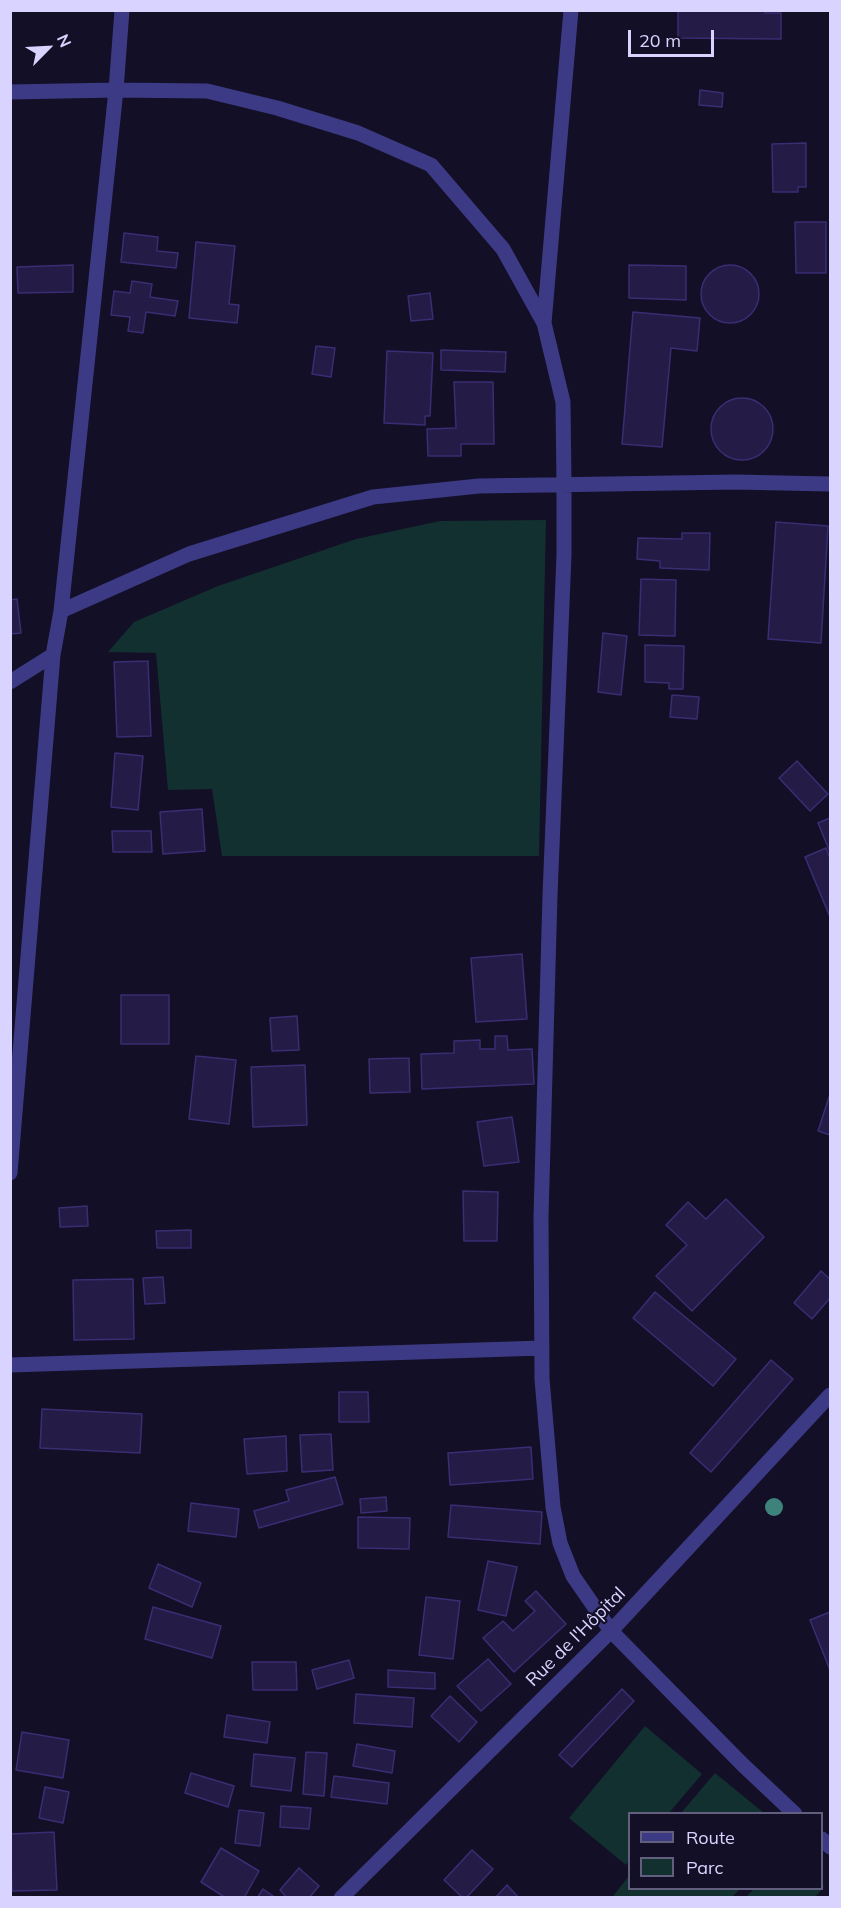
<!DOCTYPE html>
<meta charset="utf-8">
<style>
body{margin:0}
#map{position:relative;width:841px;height:1908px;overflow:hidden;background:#130f26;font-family:Mulish,sans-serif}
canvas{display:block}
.frame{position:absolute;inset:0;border:12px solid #d9d4ff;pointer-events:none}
.legend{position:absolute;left:628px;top:1812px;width:195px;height:78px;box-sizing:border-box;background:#130f26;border:2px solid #625e7d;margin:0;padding:8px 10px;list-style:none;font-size:18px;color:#d9d4ff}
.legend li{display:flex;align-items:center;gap:12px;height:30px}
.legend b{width:30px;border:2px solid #625e7d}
.north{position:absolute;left:18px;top:18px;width:60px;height:60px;-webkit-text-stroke:4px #130f26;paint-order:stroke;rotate:66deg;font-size:16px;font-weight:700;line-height:24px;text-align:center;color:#d9d4ff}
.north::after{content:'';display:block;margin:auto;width:21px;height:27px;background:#d9d4ff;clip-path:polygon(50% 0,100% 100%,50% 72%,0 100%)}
.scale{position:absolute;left:628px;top:30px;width:86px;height:27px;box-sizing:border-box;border:3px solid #d9d4ff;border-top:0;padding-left:8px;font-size:18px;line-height:21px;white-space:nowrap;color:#d9d4ff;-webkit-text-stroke:4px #130f26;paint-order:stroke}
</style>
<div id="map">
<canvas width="841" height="1908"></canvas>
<div class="frame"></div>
<ul class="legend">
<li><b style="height:8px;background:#3d3a85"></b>Route</li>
<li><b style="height:16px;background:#12302f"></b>Parc</li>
</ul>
<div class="north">N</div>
<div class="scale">20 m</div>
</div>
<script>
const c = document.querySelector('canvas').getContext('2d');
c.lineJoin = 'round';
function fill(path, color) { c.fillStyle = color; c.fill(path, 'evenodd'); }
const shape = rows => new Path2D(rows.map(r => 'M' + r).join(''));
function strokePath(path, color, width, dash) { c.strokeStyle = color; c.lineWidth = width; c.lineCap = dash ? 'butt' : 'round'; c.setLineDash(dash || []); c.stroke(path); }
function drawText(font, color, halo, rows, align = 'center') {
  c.font = font + ' Mulish,sans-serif'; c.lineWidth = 4.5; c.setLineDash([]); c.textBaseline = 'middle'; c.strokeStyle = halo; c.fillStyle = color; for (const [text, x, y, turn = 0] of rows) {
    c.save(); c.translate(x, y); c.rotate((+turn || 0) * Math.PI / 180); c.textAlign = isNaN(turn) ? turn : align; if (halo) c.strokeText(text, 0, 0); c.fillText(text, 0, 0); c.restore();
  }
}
const green = shape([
 [546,520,539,856,222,856,212,789,168,790,156,653,108,652,134,622,218,586,356,539,440,521],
 [645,1726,702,1774,669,1813,630,1814,629,1861,626,1865,569,1818],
 [715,1773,764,1813,681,1813],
 [629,1876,630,1888,740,1889,732,1897,615,1897,613,1896],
 [822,1885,824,1887,815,1897,746,1897,754,1889,822,1888]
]);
const building = shape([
 [678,10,765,10,765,13,781,13,781,39,678,38,678,10],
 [700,90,723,93,722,107,699,105,700,90],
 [806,143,806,187,798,187,798,192,773,192,772,144,806,143],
 [795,222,826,222,826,273,796,273,795,222],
 [124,233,158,237,157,251,178,253,176,268,121,262,124,233],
 [196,242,235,246,229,304,239,305,237,323,189,318,196,242],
 '701 294a29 29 0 1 1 58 0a29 29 0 1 1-58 0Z',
 [73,265,73,292,18,293,17,267,73,265],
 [629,265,686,266,686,300,629,298,629,265],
 [132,281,152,284,150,297,178,301,175,316,146,312,143,333,128,331,130,317,111,315,114,291,130,293,132,281],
 [430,293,433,319,411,321,408,296,430,293],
 [633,312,700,318,697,351,671,348,662,447,622,444,633,312],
 [316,346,335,348,331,377,312,374,316,346],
 [441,350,506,352,505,372,441,370,441,350],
 [387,351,433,353,430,416,425,416,425,425,384,423,387,351],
 [454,382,493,382,494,444,461,444,461,456,428,456,427,429,456,428,454,382],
 '711 429a31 31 0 1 1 62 0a31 31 0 1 1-62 0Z',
 [776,522,828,526,821,643,768,639,776,522],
 [682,533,710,533,709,570,660,568,660,561,637,559,638,538,682,539,682,533],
 [641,579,676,580,675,636,639,635,641,579],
 [17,599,21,633,10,634,10,600,17,599],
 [603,633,627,636,621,695,598,692,603,633],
 [645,645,684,646,683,689,669,689,669,683,645,682,645,645],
 [148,661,151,736,117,737,114,662,148,661],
 [672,695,699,697,697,719,670,717,672,695],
 [115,753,143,756,138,810,111,807,115,753],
 [797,761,828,794,810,811,779,778,797,761],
 [202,809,205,851,163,854,160,812,202,809],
 [830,818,830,852,818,823,830,818],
 [112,831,151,831,152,852,113,852,112,831],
 [826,848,830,858,830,917,805,857,826,848],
 [522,954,527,1019,476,1022,471,958,522,954],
 [121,995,169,995,169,1044,121,1044,121,995],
 [297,1016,299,1050,272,1051,270,1018,297,1016],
 [495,1036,507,1036,508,1050,532,1049,534,1084,422,1089,421,1054,454,1053,454,1041,480,1040,480,1049,495,1049,495,1036],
 [196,1056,236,1060,229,1124,189,1119,196,1056],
 [409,1058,410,1092,370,1093,369,1059,409,1058],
 [305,1065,307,1125,253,1127,251,1067,305,1065],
 [830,1094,830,1135,818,1131,830,1094],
 [512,1117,519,1162,484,1166,477,1122,512,1117],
 [463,1191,498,1192,497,1241,464,1241,463,1191],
 [726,1199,764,1237,692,1311,656,1276,687,1245,666,1225,688,1202,706,1219,726,1199],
 [87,1206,88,1226,60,1227,59,1208,87,1206],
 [191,1230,191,1248,157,1248,156,1231,191,1230],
 [821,1271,830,1279,830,1298,812,1319,794,1303,821,1271],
 [163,1277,165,1303,145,1304,143,1278,163,1277],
 [133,1279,134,1339,74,1340,73,1280,133,1279],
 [655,1292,736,1359,713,1386,633,1318,655,1292],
 [771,1360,793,1379,711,1472,690,1453,771,1360],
 [339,1392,368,1392,369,1422,339,1422,339,1392],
 [42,1409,142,1414,140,1453,40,1448,42,1409],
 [331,1434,333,1470,302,1472,300,1435,331,1434],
 [286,1436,287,1471,247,1474,244,1439,286,1436],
 [531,1447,533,1479,450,1485,448,1453,531,1447],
 [335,1477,343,1504,259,1528,254,1511,289,1501,286,1490,335,1477],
 [386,1497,387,1511,361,1513,360,1499,386,1497],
 [191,1503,239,1509,236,1537,188,1531,191,1503],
 [451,1505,542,1512,540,1544,448,1537,451,1505],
 [358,1517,410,1518,409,1549,358,1548,358,1517],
 [488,1561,517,1567,506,1616,478,1610,488,1561],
 [158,1564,201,1583,192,1607,149,1588,158,1564],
 [536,1591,566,1624,514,1672,483,1638,503,1621,513,1631,535,1611,525,1601,536,1591],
 [426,1597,460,1601,453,1659,419,1655,426,1597],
 [153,1607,221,1626,212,1658,145,1639,153,1607],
 [830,1612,830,1670,810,1620,830,1612],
 [488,1659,511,1684,481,1711,457,1686,488,1659],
 [349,1660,354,1678,317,1689,312,1670,349,1660],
 [252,1662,296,1662,297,1690,253,1690,252,1662],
 [388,1670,435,1673,435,1689,388,1687,388,1670],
 [622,1689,634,1701,572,1767,559,1755,622,1689],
 [356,1694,414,1698,412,1727,354,1723,356,1694],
 [450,1696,477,1722,459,1742,431,1716,450,1696],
 [227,1715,270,1722,267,1743,224,1737,227,1715],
 [22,1732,69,1740,63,1778,16,1770,22,1732],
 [357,1744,395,1751,392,1773,353,1766,357,1744],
 [306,1752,327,1753,324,1796,303,1794,306,1752],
 [254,1754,295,1758,291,1791,251,1786,254,1754],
 [191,1773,234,1786,228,1807,185,1793,191,1773],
 [334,1776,389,1783,387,1804,331,1797,334,1776],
 [45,1787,69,1792,63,1823,39,1818,45,1787],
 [281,1806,311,1808,309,1829,280,1827,281,1806],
 [239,1810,264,1813,260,1846,235,1843,239,1810],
 [54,1832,57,1890,12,1891,10,1834,54,1832],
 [221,1848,259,1871,244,1898,226,1898,201,1882,221,1848],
 [472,1850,493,1869,466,1898,463,1898,444,1880,472,1850],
 [299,1868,319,1886,309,1898,287,1898,280,1890,299,1868],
 [507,1885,519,1898,495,1898,507,1885],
 [263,1889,276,1898,257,1898,263,1889]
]);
const minor = shape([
 [10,92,116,90,207,91,277,108,358,133,431,165,503,249,544,323,563,402,564,484,564,555,550,895,541,1217,542,1379,553,1507,560,1543,573,1576,611,1631,743,1765,795,1814],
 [544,323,571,10],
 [61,611,189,554,373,497,479,486,736,482,830,484],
 [10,682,53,655],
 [10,1173,53,655,61,611,116,90,122,10],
 [10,1365,542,1348],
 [822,1839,830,1847],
 [341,1898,611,1631,830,1395]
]);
const trees = [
 [774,1507]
];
const streetNames = [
 ["Rue de l'Hôpital",576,1637,-45]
];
fill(green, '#12302f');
fill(building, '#241b47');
strokePath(building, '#3b2d73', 1.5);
strokePath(minor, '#3d3a85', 15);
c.fillStyle = '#3d827b';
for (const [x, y] of trees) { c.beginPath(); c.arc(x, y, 9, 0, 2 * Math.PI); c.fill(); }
drawText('18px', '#d9d4ff', '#130f26', streetNames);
</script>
